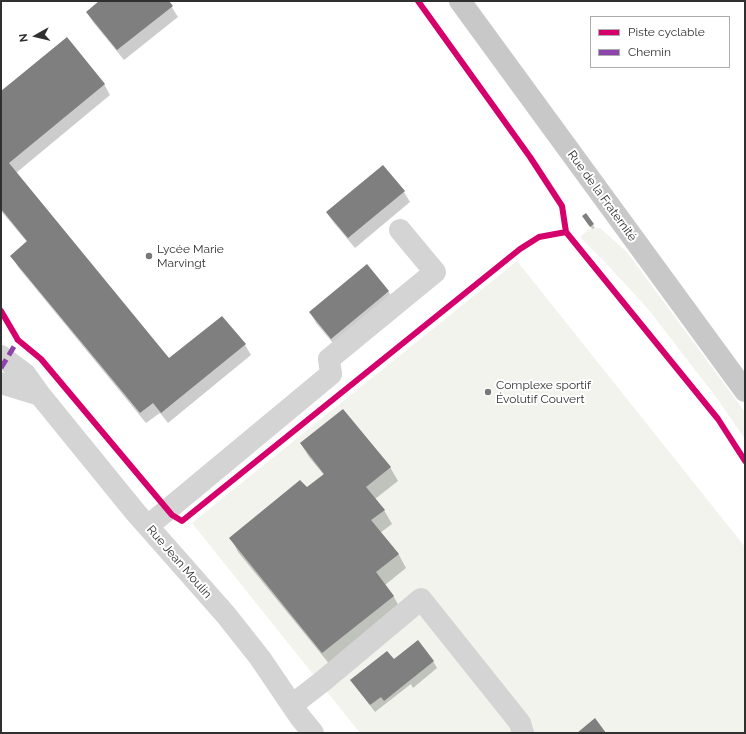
<!DOCTYPE html>
<meta charset="utf-8">
<style>
body{margin:0}
#map{position:relative;width:746px;height:734px;overflow:hidden;background:#fff;font-family:Raleway,sans-serif}
canvas{display:block}
.frame{position:absolute;inset:0;border:2px solid #303030;pointer-events:none}
.legend{position:absolute;left:590px;top:16px;width:140px;height:52px;box-sizing:border-box;background:#fff;border:1px solid #acacac;margin:0;padding:5px 7px;list-style:none;font-size:12px;color:#303030}
.legend li{display:flex;align-items:center;gap:8px;height:20px}
.legend b{width:20px;border:1px solid #acacac}
.north{position:absolute;left:16px;top:16px;width:40px;height:40px;-webkit-text-stroke:3px #fff;paint-order:stroke;rotate:262deg;font-size:11px;font-weight:700;line-height:16px;text-align:center;color:#303030}
.north::after{content:'';display:block;margin:auto;width:14px;height:18px;background:#303030;clip-path:polygon(50% 0,100% 100%,50% 72%,0 100%)}
</style>
<div id="map">
<canvas width="746" height="734"></canvas>
<div class="frame"></div>
<ul class="legend">
<li><b style="height:5px;background:#d6006c"></b>Piste cyclable</li>
<li><b style="height:5px;background:#8e44ad"></b>Chemin</li>
</ul>
<div class="north">N</div>
</div>
<script>
const c = document.querySelector('canvas').getContext('2d');
c.lineJoin = 'round';
function fill(path, color) { c.fillStyle = color; c.fill(path, 'evenodd'); }
const shape = rows => new Path2D(rows.map(r => 'M' + r).join(''));
function strokePath(path, color, width, dash) { c.strokeStyle = color; c.lineWidth = width; c.lineCap = dash ? 'butt' : 'round'; c.setLineDash(dash || []); c.stroke(path); }
function drawText(font, color, halo, rows, align = 'center') {
  c.font = font + ' Raleway,sans-serif'; c.lineWidth = 4; c.setLineDash([]); c.textBaseline = 'middle'; c.strokeStyle = halo; c.fillStyle = color; for (const [text, x, y, turn = 0] of rows) {
    c.save(); c.translate(x, y); c.rotate((+turn || 0) * Math.PI / 180); c.textAlign = isNaN(turn) ? turn : align; if (halo) c.strokeText(text, 0, 0); c.fillText(text, 0, 0); c.restore();
  }
}
const green = shape([
 [594,228,600,228,627,252,745,412,745,439,716,397,648,309,604,261,580,237,588,230],
 [517,261,745,547,745,733,360,733,192,523]
]);
const shadow = shape([
 [101,1,168,1,178,17,124,60,93,22,87,12],
 [104,84,110,95,16,173,169,359,222,317,245,345,251,355,168,423,160,413,146,423,18,267,12,256,27,242,1,211,1,93],
 [383,166,404,192,410,202,355,248,334,223,327,213],
 [585,220,593,225,595,228,592,229],
 [388,291,394,302,338,349,316,323,310,312],
 [301,444,390,467,398,481,375,499,384,510,392,524,380,533,399,555,406,568,385,585,394,597,401,610,331,666,238,552,231,538,307,489,324,475,309,457],
 [394,660,433,661,437,668,413,688,411,684,375,712,356,687]
]);
const building = shape([
 [99,1,169,1,173,6,117,50,86,12],
 [67,37,105,84,9,163,169,358,222,316,246,344,161,413,153,403,140,413,10,256,27,241,1,209,1,91],
 [383,165,405,191,348,238,326,212],
 [586,213,594,224,590,227,582,216],
 [367,264,389,291,331,339,309,312],
 [343,409,391,467,366,487,385,510,371,520,399,554,376,572,394,596,322,653,229,538,300,480,307,487,324,474,300,443],
 [418,640,434,661,384,701,381,697,370,705,350,680,387,651,394,659],
 [595,718,606,733,577,733]
]);
const minor = shape([
 [1,356,25,374,40,395,136,513,226,615,260,658,300,717,313,733],
 [1,383,40,395],
 [148,526,331,374,329,359,435,272,400,230],
 [292,705,323,681,421,599,520,723,523,733]
]);
const major = shape([
 [460,1,745,391]
]);
const quiet = shape([
 [1,368,18,340]
]);
const cycleway = shape([
 [418,1,530,157,562,206,566,232,718,419,745,461],
 [1,311,18,340,41,359,172,515,182,521,520,249,539,237,566,232]
]);
const markers = [
 [149,256,4,"#787878"],
 [488,392,4,"#787878"]
];
const streetNames = [
 ["Rue de la Fraternité",602,196,54],
 ["Rue Jean Moulin",179,562,49]
];
const poiNames = [
 ["Lycée Marie",157,249],
 ["Marvingt",157,263],
 ["Complexe sportif",496,385],
 ["Évolutif Couvert",496,399]
];
fill(green, '#f1f3ec');
fill(shadow, '#0003');
fill(building, '#7f7f7f');
strokePath(minor, '#d4d4d4', 22);
strokePath(major, '#c8c8c8', 22);
strokePath(quiet, '#8e44ad', 5, [10, 5]);
strokePath(cycleway, '#d6006c', 6);
for (const [x, y, r, color] of markers) { const dot = new Path2D(); dot.arc(x, y, r, 0, 2 * Math.PI); c.fillStyle = color; c.fill(dot); strokePath(dot, '#fff', 1.5); }
drawText('12px', '#303030', '#fff', streetNames);
drawText('12px', '#303030', '#fff', poiNames, 'left');
</script>
